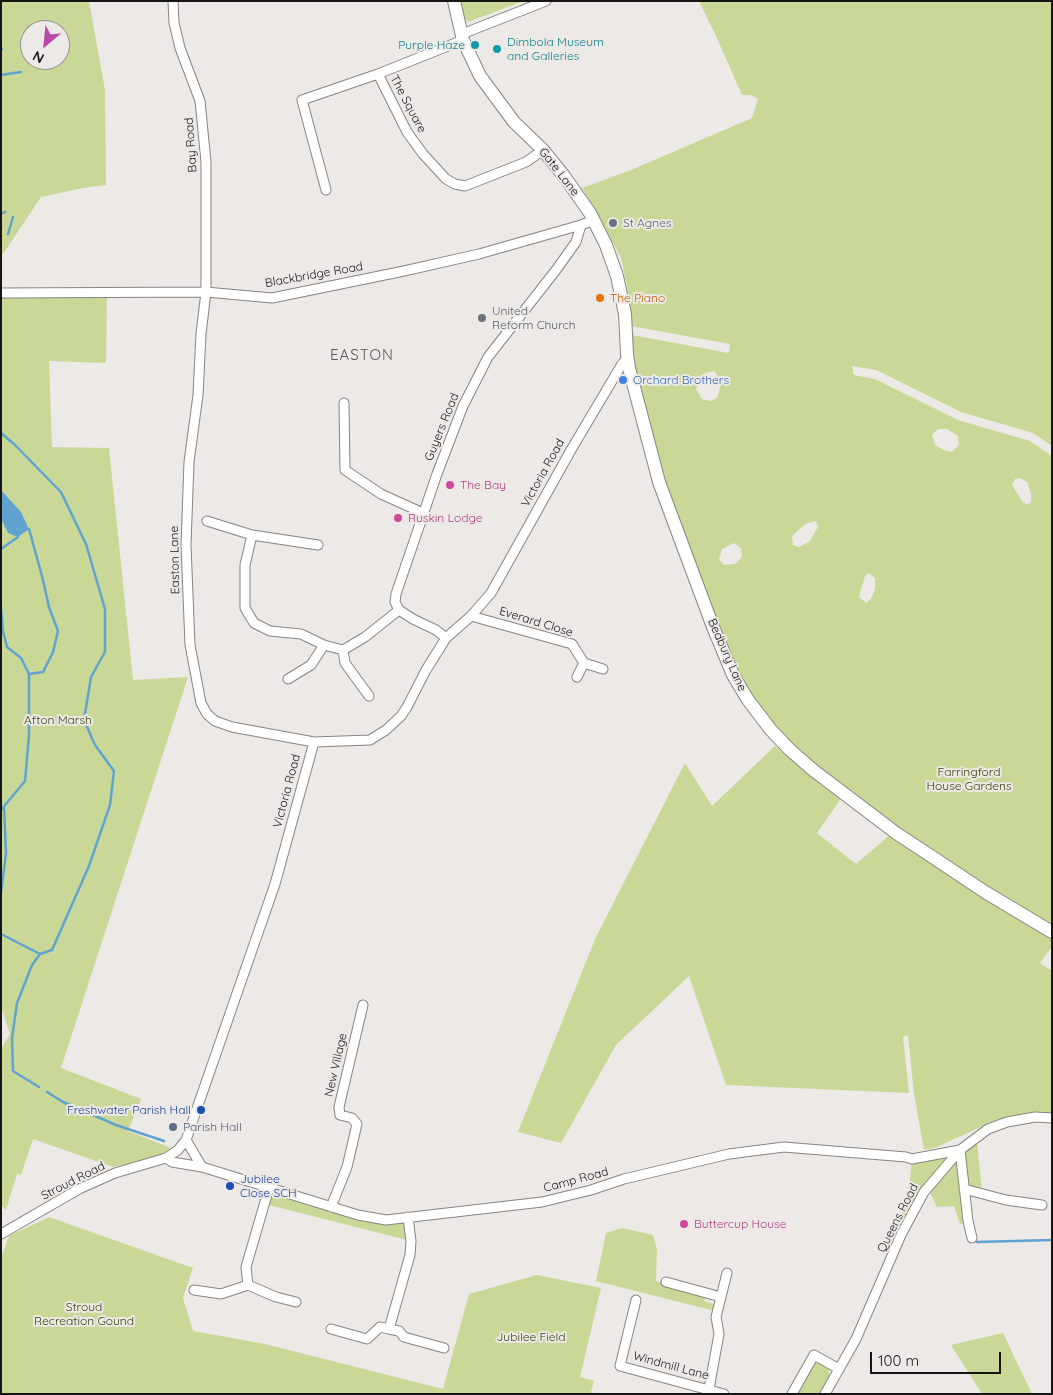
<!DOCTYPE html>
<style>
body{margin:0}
#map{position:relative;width:1053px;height:1395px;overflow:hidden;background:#ede9e7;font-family:Quicksand,sans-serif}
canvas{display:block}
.frame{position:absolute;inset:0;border:2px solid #161514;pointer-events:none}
.north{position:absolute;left:20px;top:20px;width:50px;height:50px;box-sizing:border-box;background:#ede9e7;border:1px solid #979493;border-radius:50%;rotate:208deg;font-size:14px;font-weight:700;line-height:20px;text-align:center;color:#161514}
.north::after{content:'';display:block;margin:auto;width:18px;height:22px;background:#b94aa7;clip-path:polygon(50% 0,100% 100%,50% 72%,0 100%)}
.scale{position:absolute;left:870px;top:1352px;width:131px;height:22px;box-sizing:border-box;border:2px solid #161514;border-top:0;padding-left:6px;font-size:15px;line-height:18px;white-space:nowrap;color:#161514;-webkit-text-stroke:4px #ede9e7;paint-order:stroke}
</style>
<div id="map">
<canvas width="1053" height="1395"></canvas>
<div class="frame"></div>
<div class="north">N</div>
<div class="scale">100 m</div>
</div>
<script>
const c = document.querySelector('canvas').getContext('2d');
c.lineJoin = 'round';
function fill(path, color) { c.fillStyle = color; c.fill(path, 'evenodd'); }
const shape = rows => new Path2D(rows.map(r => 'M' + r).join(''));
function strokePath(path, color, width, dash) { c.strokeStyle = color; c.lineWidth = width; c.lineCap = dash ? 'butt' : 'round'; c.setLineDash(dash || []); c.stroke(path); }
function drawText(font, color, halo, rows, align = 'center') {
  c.font = font + ' Quicksand,sans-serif'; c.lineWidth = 4; c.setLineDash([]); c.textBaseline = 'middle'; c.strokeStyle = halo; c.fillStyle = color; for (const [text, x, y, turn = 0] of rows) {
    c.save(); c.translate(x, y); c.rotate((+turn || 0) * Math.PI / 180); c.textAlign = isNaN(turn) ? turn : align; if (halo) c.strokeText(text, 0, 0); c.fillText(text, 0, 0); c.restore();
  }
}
const green = shape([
 [1,1,89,1,105,90,106,185,83,188,41,197,1,257],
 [30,30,60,30,60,60,30,60],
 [460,1,524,1,468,22,463,16],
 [699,1,1052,1,1052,446,1033,433,961,412,876,370,852,366,854,375,875,379,958,420,1030,441,1052,456,1052,927,1033,919,856,799,773,729,736,673,661,477,630,357,632,335,729,353,730,344,631,326,629,296,621,258,597,212,582,188,631,170,752,118,758,99,751,95,742,95,715,34],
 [714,371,721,381,719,392,717,398,710,401,702,399,696,389,705,373],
 [938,429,947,429,958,436,959,445,952,452,944,450,935,445,932,435],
 [1020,478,1027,482,1031,493,1031,502,1027,505,1022,501,1012,485,1015,479],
 [816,521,818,527,809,542,799,547,793,545,792,537,795,533,807,523],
 [734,543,741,548,742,557,735,564,724,565,719,559,722,549],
 [869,573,875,578,875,589,871,599,866,603,859,597,865,576],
 [107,295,106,363,49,361,52,447,109,448,133,680,188,677,61,1068,141,1099,128,1131,171,1148,157,1157,113,1167,33,1139,21,1175,17,1174,6,1210,1,1205,1,1049,10,1034,1,1007,1,519,8,533,6,496,1,490,1,297],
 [775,746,808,773,842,797,817,833,856,864,892,833,1052,935,1052,946,1040,963,1052,971,1052,1114,1035,1114,996,1120,937,1147,924,1150,914,1094,908,1035,903,1037,909,1093,726,1085,689,976,616,1045,561,1143,518,1132,596,937,685,763,712,806],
 [977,1142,982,1191,968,1189,958,1169,963,1223,960,1224,954,1206,937,1207,931,1195,931,1191,953,1165,945,1161,901,1235,900,1224,910,1179,912,1159,943,1158,951,1160],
 [269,1188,358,1215,408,1217,411,1241,265,1204],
 [49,1217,193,1268,183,1298,193,1331,265,1344,443,1389,469,1294,537,1275,601,1288,580,1377,594,1381,591,1392,595,1394,1,1394,1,1258,9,1236],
 [622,1228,653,1235,657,1249,656,1281,706,1295,704,1301,716,1305,715,1311,596,1281,606,1233],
 [1003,1333,1032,1394,982,1394,951,1345],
 [815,1363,824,1364,829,1369,829,1376,819,1394,796,1394,807,1370]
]);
const water = shape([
 [1,490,21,512,29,529,18,537,8,533,1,519]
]);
const stream = shape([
 [1,50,2,49],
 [1,75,21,72],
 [1,214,5,212],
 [8,234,13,217],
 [1,433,14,444,61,492,86,544,105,609,105,652,91,677,84,720,95,745,114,771,110,805,89,866,52,950,40,954,1,934],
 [29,529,42,576,49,607,58,631,53,652,43,672,29,674],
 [1,549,18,537],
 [1,608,3,631,7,647,21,658,29,674,29,735,25,781,1,810],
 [1,893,6,853,4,808],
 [39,1087,13,1071,12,1038,17,1003,32,965,40,954],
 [47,1092,63,1102,116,1125,164,1141],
 [977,1242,1052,1240]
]);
const street = shape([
 [173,1,174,23,180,48,200,101,206,162,206,292,201,334,198,395,189,462,186,545,190,645,201,703,207,714,215,721,232,727,314,742,370,740,386,730,401,716,407,707,426,670,446,638,471,616,491,593,571,450,622,364,628,358],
 [462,34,546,1],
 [463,40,378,74,407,132,423,154,446,179,455,184,465,186,526,162,543,150],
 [326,190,302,100,378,74],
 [1,293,206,292,272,298,404,271,479,254,581,225,594,220],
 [344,403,345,470,381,494,423,513],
 [207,521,252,535,245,565,245,608,254,623,270,631,301,634,324,645,343,650,365,637,399,610],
 [252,535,318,545],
 [471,616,572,644,584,663,603,669],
 [446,638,436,630,413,619,399,610,395,602,396,594,437,474,463,406,488,357,556,270,576,242,581,225],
 [343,650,345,663,369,696],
 [577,677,584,663],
 [288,679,311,665,324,645],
 [186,1140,202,1167],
 [960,1150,968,1221,972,1238],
 [166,1158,172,1162,202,1167,358,1215,386,1220,542,1202,591,1190,624,1179,729,1154,784,1147,906,1157,912,1159,960,1150],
 [964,1189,1006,1200,1042,1205],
 [331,1207,347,1167,357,1124,352,1118,340,1115,339,1107,363,1005],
 [408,1217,411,1241,410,1255,389,1329,399,1331,404,1337,444,1348],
 [1,1234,79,1189,115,1173,166,1158,178,1150,186,1140,275,884,314,742],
 [666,1282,721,1297],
 [248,1285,246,1267,269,1188],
 [194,1290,221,1294,248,1285,276,1297,296,1302],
 [636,1300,620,1366,724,1394],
 [331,1329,367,1339,380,1327,389,1329],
 [709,1389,719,1334,716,1317,727,1273],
 [792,1394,814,1355,839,1369],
 [825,1394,856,1339,901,1235,924,1192,960,1150,988,1129,1007,1122,1035,1117,1052,1118]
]);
const secondary = shape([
 [454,1,463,40,480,76,514,122,543,150,564,176,590,213,606,245,617,276,625,314,627,354,629,368,659,482,713,627,733,675,748,700,771,730,789,749,813,770,896,833,937,860,985,892,1052,932]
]);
const markers = [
 [475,45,5,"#0f9aa8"],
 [497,49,5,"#0f9aa8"],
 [613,223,5,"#6b7280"],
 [600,298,5,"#e8710a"],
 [482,318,5,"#6b7280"],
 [623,380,5,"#3f7fe0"],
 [450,485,5,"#d1479c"],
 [398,518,5,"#d1479c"],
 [201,1110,5,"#1a4fb4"],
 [173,1127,5,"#5c6f8a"],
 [230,1186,5,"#1a4fb4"],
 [684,1224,5,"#d1479c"]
];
const cultureNames = [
 ["Dimbola Museum",507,42],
 ["and Galleries",507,56],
 ["Purple Haze",465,45,"right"]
];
const streetNames = [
 ["The Square",408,104,62],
 ["Bay Road",191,145,-94],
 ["Gate Lane",559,172,52],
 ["Blackbridge Road",314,275,-10],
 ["Guyers Road",442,427,-68],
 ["Victoria Road",543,473,-61],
 ["Easton Lane",175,560,-91],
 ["Everard Close",536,622,17],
 ["Bedbury Lane",727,655,66],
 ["Victoria Road",287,791,-75],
 ["New Village",336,1065,-77],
 ["Camp Road",576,1180,-15],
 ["Stroud Road",73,1181,-27],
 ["Queens Road",898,1218,-63],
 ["Windmill Lane",671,1366,15]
];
const worshipNames = [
 ["St Agnes",623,223],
 ["United",492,311],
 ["Reform Church",492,325]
];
const foodNames = [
 ["The Piano",610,298]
];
const shopNames = [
 ["Orchard Brothers",633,380]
];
const hotelNames = [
 ["The Bay",460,485],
 ["Ruskin Lodge",408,518],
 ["Buttercup House",694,1224]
];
const parkNames = [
 ["Afton Marsh",58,720],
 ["Farringford",969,772],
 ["House Gardens",969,786],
 ["Stroud",84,1307],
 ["Recreation Gound",84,1321],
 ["Jubilee Field",531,1337]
];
const transitNames = [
 ["Freshwater Parish Hall",191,1110],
 ["Jubilee",240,1179,"left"],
 ["Close SCH",240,1193,"left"]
];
const serviceNames = [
 ["Parish Hall",183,1127]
];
const quarterNames = [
 ["EASTON",362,355]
];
fill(green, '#c9d897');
fill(water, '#61a3d0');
strokePath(stream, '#61a3d0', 2.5);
strokePath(street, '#878482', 11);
strokePath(secondary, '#878482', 14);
strokePath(street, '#fff', 9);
strokePath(secondary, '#fff', 12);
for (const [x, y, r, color] of markers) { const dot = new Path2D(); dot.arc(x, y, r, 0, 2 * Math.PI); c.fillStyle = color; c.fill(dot); strokePath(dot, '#ede9e7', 2); }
drawText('12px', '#0d838f', '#ede9e7', cultureNames, 'left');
drawText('12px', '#161514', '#ede9e7', streetNames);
drawText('12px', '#5b616d', '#ede9e7', worshipNames, 'left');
drawText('12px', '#c56008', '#ede9e7', foodNames, 'left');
drawText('12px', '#366cbe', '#ede9e7', shopNames, 'left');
drawText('12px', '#b23c85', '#ede9e7', hotelNames, 'left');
drawText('12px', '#363f09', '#ede9e7', parkNames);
drawText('12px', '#164399', '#ede9e7', transitNames, 'right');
drawText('12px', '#4e5e75', '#ede9e7', serviceNames, 'left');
c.letterSpacing = '1px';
drawText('15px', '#595554', '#ede9e7', quarterNames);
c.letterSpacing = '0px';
</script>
